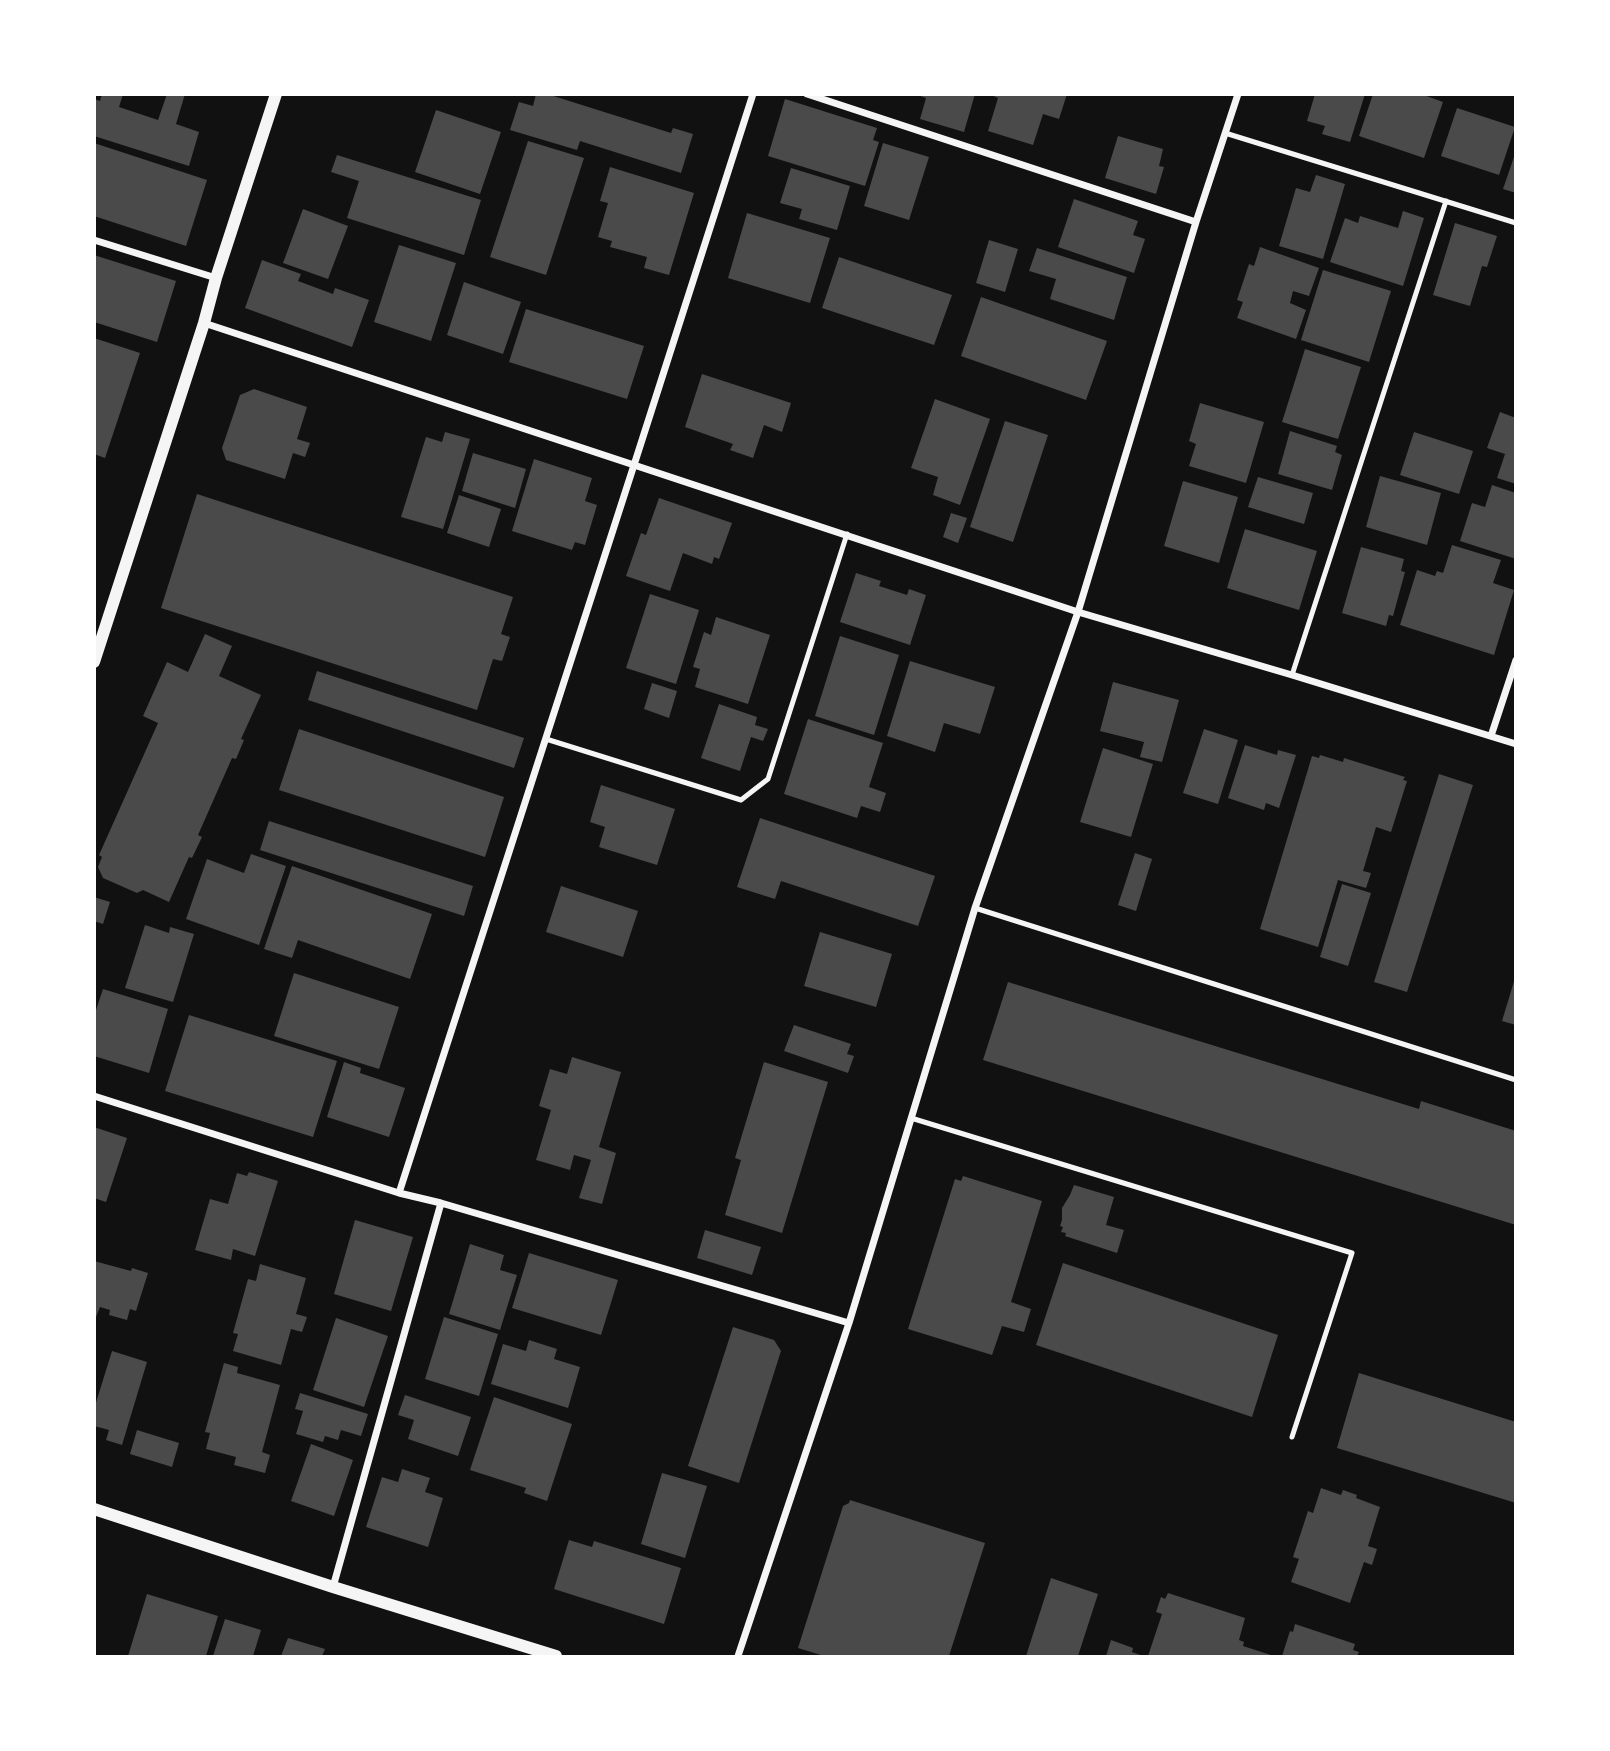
<!DOCTYPE html>
<style>
body{margin:0}
#map{position:relative;width:1610px;height:1751px;overflow:hidden;background:#111;font-family:"IBM Plex Serif",serif}
canvas{display:block}
.frame{position:absolute;inset:0;border:96px solid #fff;pointer-events:none}
</style>
<div id="map">
<canvas width="1610" height="1751"></canvas>
<div class="frame"></div>
</div>
<script>
const c = document.querySelector('canvas').getContext('2d');
c.lineJoin = 'round';
function fill(path, color) { c.fillStyle = color; c.fill(path, 'evenodd'); }
const shape = rows => new Path2D(rows.map(r => 'M' + r).join(''));
function strokePath(path, color, width, dash) { c.strokeStyle = color; c.lineWidth = width; c.lineCap = dash ? 'butt' : 'round'; c.setLineDash(dash || []); c.stroke(path); }
const building = shape([
 [102,94,123,94,119,107,158,120,167,94,185,94,176,124,199,132,189,166,94,136,94,99,100,101],
 [536,94,547,94,671,133,673,128,693,134,681,173,580,141,577,150,510,130,519,102,533,106],
 [915,94,975,94,964,132,920,119,926,98],
 [989,94,1067,94,1059,119,1043,114,1033,145,988,131,998,98],
 [1315,94,1365,94,1350,142,1322,134,1325,126,1307,121],
 [1373,94,1421,94,1443,102,1424,158,1359,136],
 [785,99,877,128,873,140,879,142,865,186,768,156],
 [1457,108,1515,127,1499,175,1441,156],
 [436,110,501,132,480,194,415,172],
 [1118,136,1163,149,1159,166,1164,167,1156,194,1105,178],
 [528,141,584,158,546,275,490,257],
 [94,143,207,180,186,246,94,216],
 [883,143,929,157,909,220,864,206],
 [1516,151,1516,193,1503,189],
 [337,155,481,200,464,255,347,218,359,181,331,172],
 [610,167,694,193,669,275,644,268,647,257,610,247,612,241,598,237,608,203,600,201],
 [791,168,850,186,837,230,799,219,802,209,780,203],
 [1316,175,1345,184,1323,259,1279,246,1296,188,1310,192],
 [1074,199,1138,221,1133,235,1145,239,1134,273,1058,247],
 [303,209,348,226,328,279,283,263],
 [1403,211,1424,218,1403,286,1330,262,1345,218,1358,223,1360,216,1398,228],
 [747,213,830,238,810,303,728,278],
 [1455,223,1497,236,1487,267,1482,266,1470,306,1433,295],
 [989,240,1018,249,1005,292,976,283],
 [399,245,456,263,431,341,374,322],
 [1260,247,1319,268,1309,296,1293,291,1290,303,1306,310,1296,339,1237,318,1243,302,1237,300,1249,264,1254,266],
 [1037,248,1127,277,1114,320,1050,299,1056,279,1029,271],
 [94,255,176,281,157,342,94,322],
 [839,257,952,295,934,345,822,308],
 [262,260,301,274,298,281,333,294,335,288,369,300,352,347,245,308],
 [1323,270,1391,291,1369,362,1301,340],
 [464,282,521,302,503,354,447,335],
 [981,297,1107,341,1086,400,961,356],
 [526,309,644,346,627,399,509,362],
 [94,338,140,353,105,458,94,454],
 [1305,349,1361,367,1338,439,1282,422],
 [702,374,791,403,782,432,764,425,753,458,730,450,733,444,685,427],
 [254,389,307,407,297,439,310,443,305,457,293,453,285,479,226,460,222,448,240,395],
 [935,399,990,419,960,505,933,495,938,477,911,468],
 [1200,403,1264,422,1246,483,1189,466,1196,444,1189,441],
 [1500,412,1516,418,1516,484,1497,478,1505,454,1487,448],
 [1005,421,1048,435,1013,542,970,527],
 [1290,431,1337,446,1335,452,1342,455,1332,490,1278,474],
 [445,432,470,439,443,529,401,517,426,437,442,442],
 [1414,432,1473,451,1459,494,1400,475],
 [473,453,526,469,515,508,462,491],
 [534,459,592,478,585,501,597,505,585,545,575,542,572,550,512,531],
 [1380,476,1441,493,1427,545,1366,527],
 [1258,477,1313,493,1304,524,1248,507],
 [1183,481,1238,497,1219,563,1164,546],
 [1492,485,1516,493,1516,559,1460,541,1472,503,1485,507],
 [197,494,513,597,501,634,510,637,502,661,493,659,477,710,161,608],
 [459,495,501,509,489,547,447,533],
 [659,498,732,523,719,559,714,557,712,564,683,553,670,591,626,576,641,533,646,535],
 [951,513,967,518,958,543,943,537],
 [1245,529,1317,551,1299,610,1227,588],
 [1452,545,1501,560,1493,583,1514,590,1494,655,1400,625,1417,570,1435,576,1437,571,1443,573],
 [1361,547,1404,559,1401,571,1405,572,1393,616,1389,615,1386,626,1342,613],
 [856,573,881,581,879,586,907,595,909,589,926,595,910,645,840,622],
 [650,594,699,610,676,684,626,668],
 [716,617,770,635,748,704,695,687,700,669,693,667,704,632,711,635],
 [205,634,232,646,219,676,261,695,241,739,244,740,236,759,232,758,198,835,202,837,192,858,189,857,169,902,143,890,137,893,103,878,98,867,102,857,99,855,158,723,143,716,167,662,188,672],
 [840,636,899,655,874,735,815,716],
 [910,661,995,687,980,734,944,723,935,752,887,736],
 [317,671,524,738,514,768,308,700],
 [1113,682,1179,700,1162,762,1140,757,1144,742,1100,731],
 [652,683,677,691,669,718,644,709],
 [719,704,757,717,755,725,768,729,763,741,751,737,740,771,701,758],
 [808,719,883,743,869,787,886,793,880,812,861,806,857,818,784,794],
 [299,729,504,797,485,857,279,790],
 [1204,729,1238,740,1218,804,1183,793],
 [1245,745,1277,755,1278,750,1296,755,1279,808,1266,803,1264,810,1228,798],
 [1103,748,1153,764,1131,837,1080,822],
 [1320,755,1343,762,1344,758,1405,777,1403,780,1407,781,1391,832,1376,827,1363,871,1371,873,1366,888,1338,880,1318,947,1260,929,1312,756,1319,758],
 [1439,774,1473,785,1407,992,1374,982],
 [601,785,675,809,657,865,599,847,605,827,590,822],
 [760,818,935,876,918,926,781,881,775,899,737,887],
 [269,821,473,886,464,916,260,850],
 [1135,853,1152,859,1136,911,1118,905],
 [251,854,286,866,259,945,186,919,207,859,244,873],
 [292,866,432,914,410,979,298,940,292,958,264,949],
 [1342,884,1371,893,1348,966,1320,957],
 [561,886,638,911,623,957,546,932],
 [94,897,110,902,103,924,94,921],
 [145,925,169,933,170,927,194,934,173,1002,125,988],
 [820,932,892,954,876,1007,804,986],
 [294,973,399,1007,379,1069,274,1036],
 [1515,978,1516,978,1516,1025,1502,1021],
 [1008,982,1419,1109,1421,1101,1516,1131,1516,1225,983,1060],
 [103,989,168,1009,149,1073,94,1056,94,1016],
 [189,1015,337,1061,313,1137,165,1091],
 [794,1025,851,1044,847,1054,854,1056,848,1073,784,1051],
 [572,1057,621,1072,599,1147,616,1153,602,1204,579,1198,591,1160,574,1155,570,1170,536,1160,551,1110,539,1106,550,1069,567,1074],
 [344,1062,361,1068,360,1073,405,1088,389,1137,327,1117],
 [764,1062,828,1082,782,1233,725,1215,741,1160,735,1158],
 [94,1127,127,1138,106,1202,94,1198],
 [249,1172,278,1181,255,1256,233,1249,231,1260,195,1250,210,1199,228,1204,237,1173,247,1176],
 [963,1176,1042,1201,1011,1302,1031,1309,1024,1332,1002,1326,992,1355,908,1329,955,1179,961,1181],
 [1074,1185,1114,1197,1106,1225,1124,1230,1117,1253,1065,1236,1066,1233,1061,1232,1063,1227,1060,1226,1062,1220,1062,1208,1070,1195],
 [355,1220,413,1237,391,1311,334,1294],
 [705,1230,761,1247,752,1275,697,1258],
 [470,1244,504,1255,500,1270,517,1275,500,1330,449,1314],
 [529,1253,618,1280,601,1335,512,1308],
 [94,1261,131,1271,132,1268,148,1273,136,1311,130,1309,127,1320,109,1315,110,1310,100,1307,94,1322],
 [1063,1263,1278,1335,1252,1417,1036,1345],
 [260,1264,306,1278,296,1314,307,1317,302,1332,291,1329,281,1365,233,1351,238,1334,233,1333,248,1279,256,1281],
 [444,1317,498,1334,479,1396,425,1379],
 [336,1318,388,1336,364,1407,313,1390],
 [733,1327,774,1340,781,1351,739,1483,688,1466],
 [529,1340,557,1349,554,1359,580,1367,568,1408,491,1384,503,1344,526,1351],
 [112,1351,147,1362,122,1445,106,1440,109,1430,94,1426,94,1409],
 [224,1363,238,1367,237,1373,280,1385,262,1452,270,1455,265,1473,234,1465,236,1457,206,1449,210,1433,205,1432],
 [1359,1373,1516,1422,1516,1503,1337,1448],
 [300,1393,368,1414,361,1436,341,1430,338,1440,325,1436,323,1442,296,1434,303,1411,295,1409],
 [405,1395,471,1417,458,1456,408,1439,414,1420,398,1415],
 [494,1397,572,1424,547,1501,524,1493,526,1488,470,1470],
 [137,1430,179,1443,172,1467,130,1454],
 [311,1444,353,1460,334,1516,291,1501],
 [402,1469,430,1478,425,1492,443,1498,428,1547,366,1527,382,1477,398,1482],
 [662,1473,707,1486,685,1558,641,1544],
 [1321,1488,1341,1495,1343,1490,1357,1495,1356,1498,1380,1507,1368,1546,1377,1549,1372,1565,1364,1562,1350,1603,1291,1582,1299,1559,1293,1557,1308,1511,1313,1513],
 [850,1500,985,1543,949,1656,824,1656,798,1648,843,1506,849,1503],
 [569,1540,592,1547,594,1541,681,1568,664,1624,554,1589],
 [1051,1578,1098,1594,1078,1656,1026,1656],
 [1168,1593,1245,1618,1239,1640,1244,1642,1243,1646,1274,1656,1148,1656,1162,1614,1156,1612,1161,1597,1165,1599],
 [147,1594,218,1616,206,1656,128,1656],
 [225,1619,261,1630,253,1656,213,1656],
 [1295,1624,1355,1644,1353,1650,1359,1652,1357,1656,1282,1656,1290,1631,1293,1632],
 [288,1638,325,1649,322,1656,281,1656],
 [1111,1640,1133,1648,1132,1652,1143,1656,1106,1656]
]);
const service = shape([
 [1225,133,1516,223],
 [1292,675,1446,201],
 [546,739,741,800,768,779,847,534],
 [975,908,1516,1080],
 [911,1118,1352,1253,1292,1437]
]);
const minor = shape([
 [753,94,634,465,1078,612,1292,675,1516,744],
 [807,94,1196,222],
 [94,240,216,278],
 [204,323,634,465,399,1193],
 [1491,736,1516,660],
 [94,1096,399,1193,441,1203,849,1323],
 [333,1587,441,1203],
 [738,1656,849,1323,975,908,1078,612,1196,222,1238,94]
]);
const tertiary = shape([
 [94,662,204,323,216,278,276,94],
 [94,1509,333,1587,556,1656]
]);
fill(building, '#4a4a4a');
strokePath(service, '#f5f5f5', 5);
strokePath(minor, '#f5f5f5', 7);
strokePath(tertiary, '#f5f5f5', 12);
</script>
